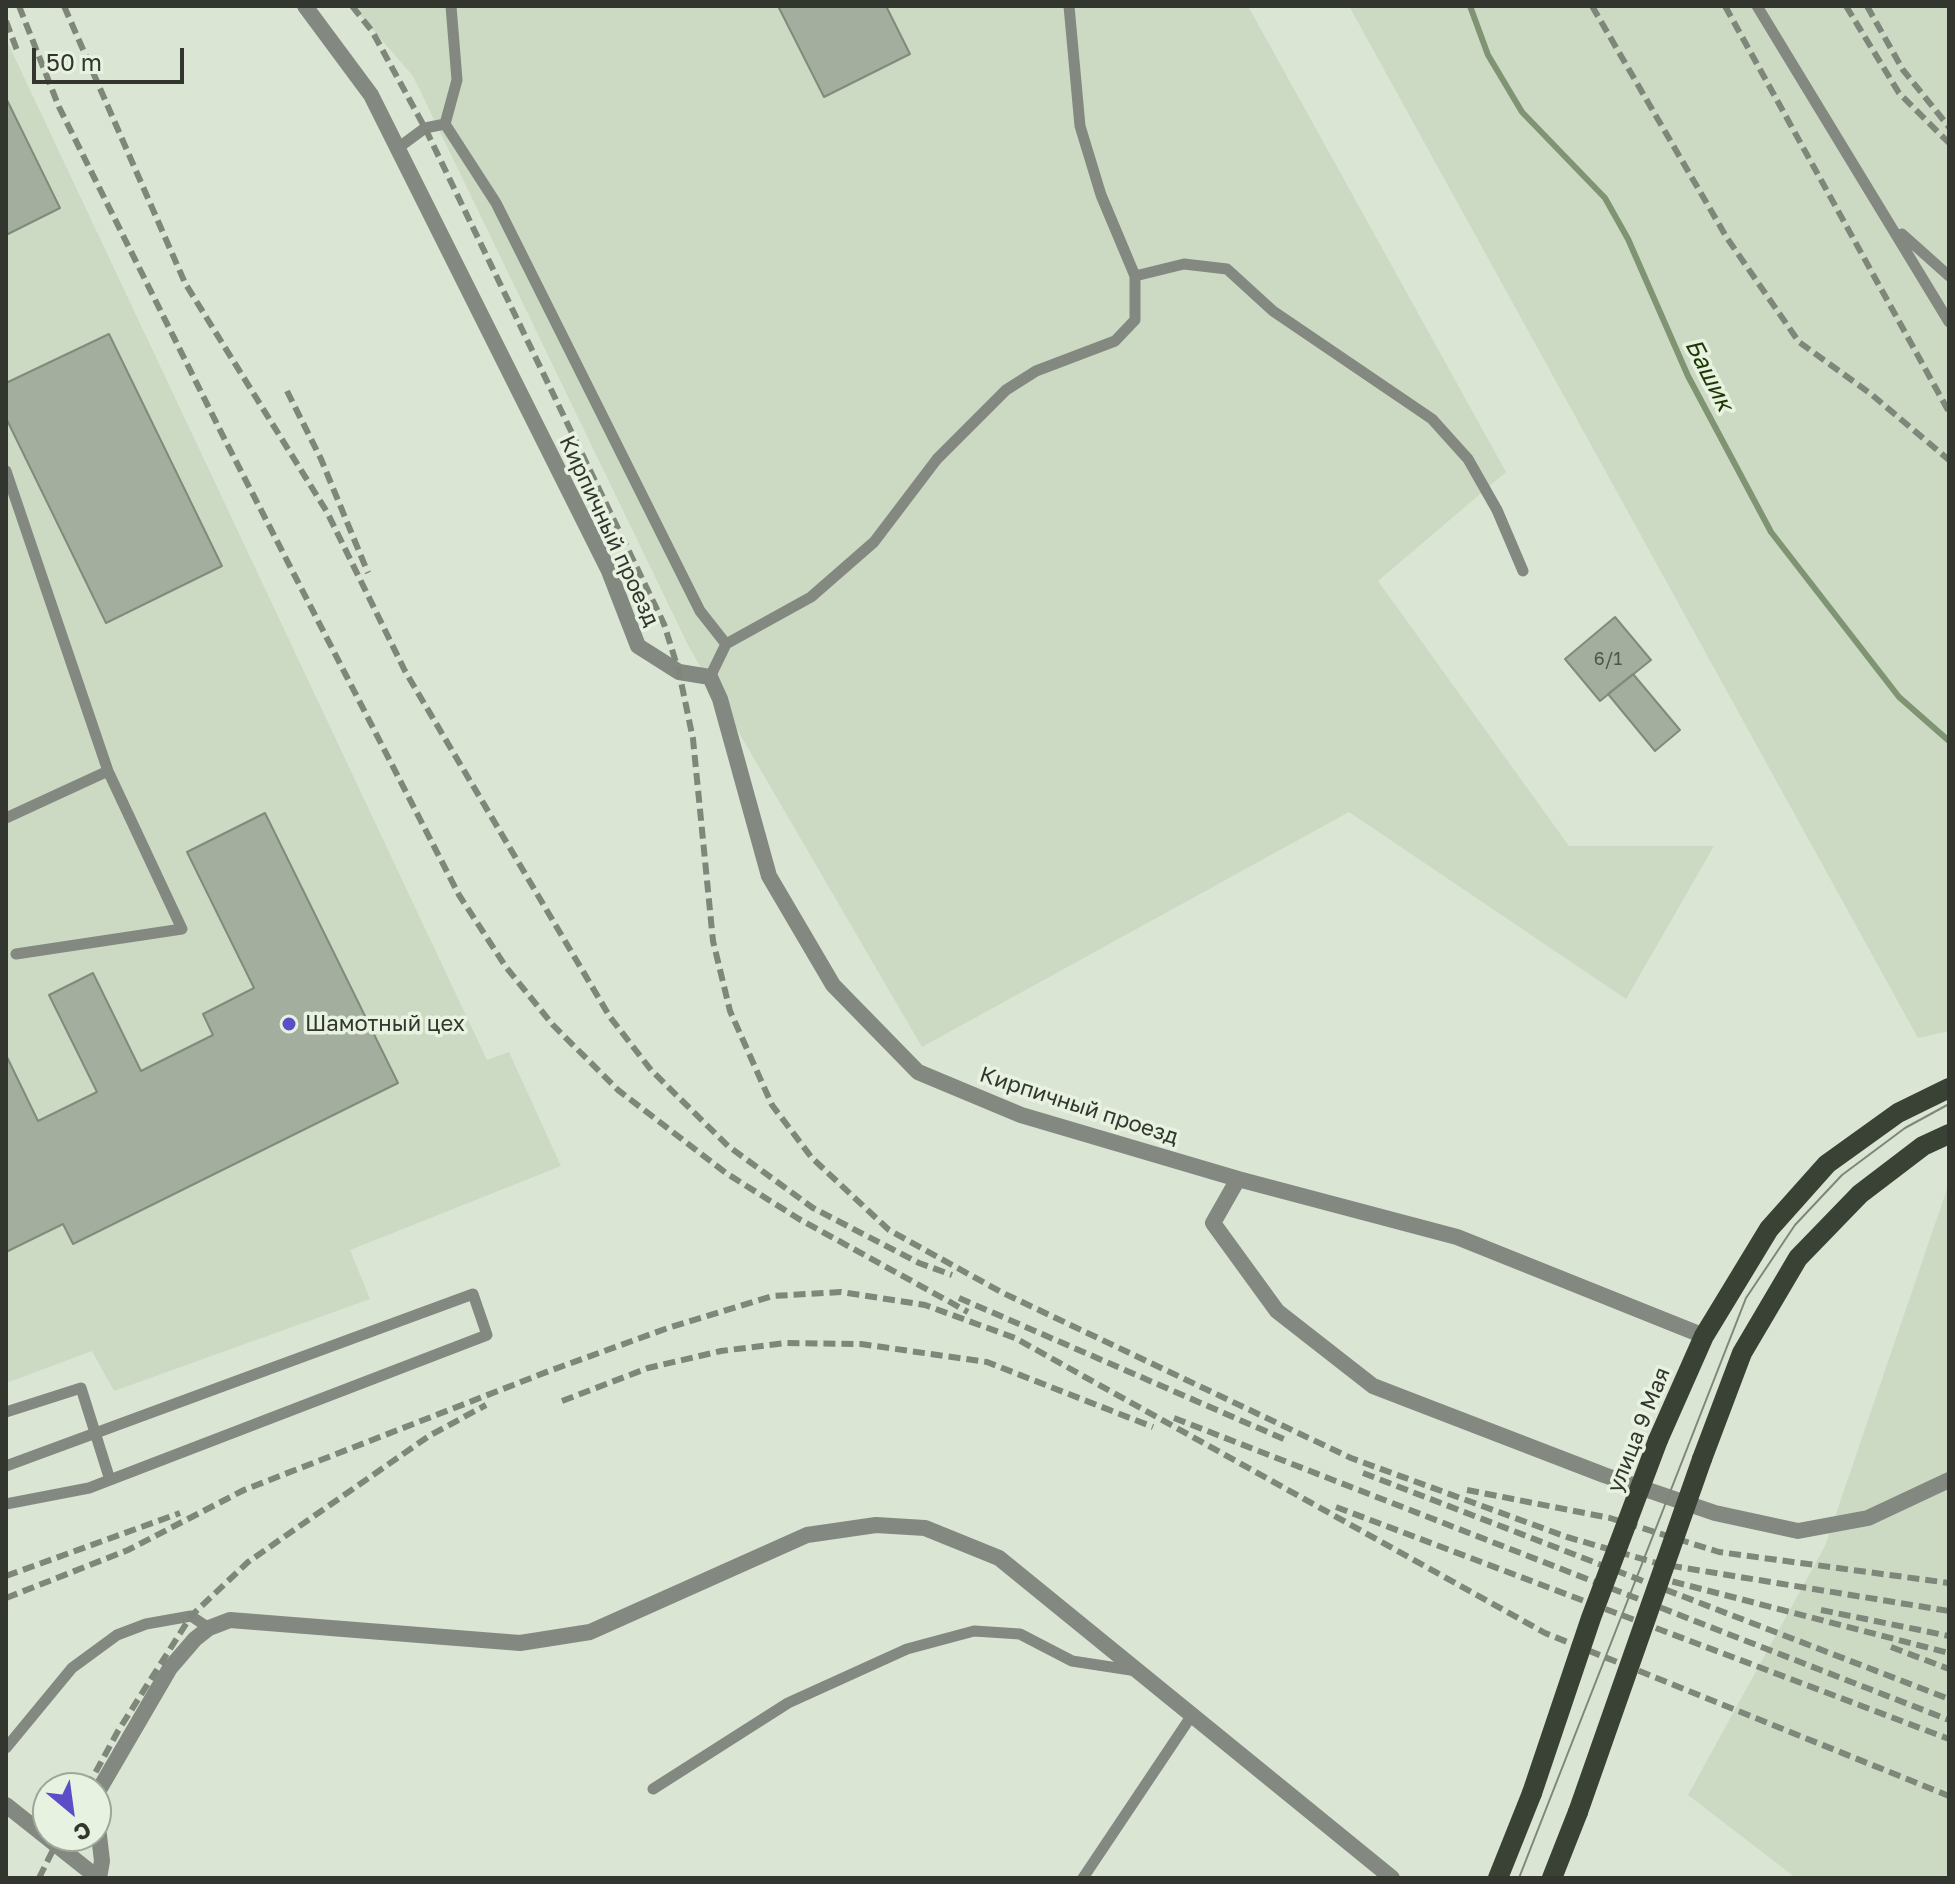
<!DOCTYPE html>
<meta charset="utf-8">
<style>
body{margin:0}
#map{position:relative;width:1955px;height:1884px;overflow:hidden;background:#dae5d4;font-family:"Golos Text",sans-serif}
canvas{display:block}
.frame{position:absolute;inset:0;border:8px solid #32362f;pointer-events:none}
.north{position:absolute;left:32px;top:1772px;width:80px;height:80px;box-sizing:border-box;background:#e8f2e1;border:2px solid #9fa79a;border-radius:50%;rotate:151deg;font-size:22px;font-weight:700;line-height:32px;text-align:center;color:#32362f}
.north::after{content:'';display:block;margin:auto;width:28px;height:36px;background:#5d4ec7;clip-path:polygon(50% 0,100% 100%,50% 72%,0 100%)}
.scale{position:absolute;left:32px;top:48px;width:152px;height:36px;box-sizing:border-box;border:4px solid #32362f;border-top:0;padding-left:10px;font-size:24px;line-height:28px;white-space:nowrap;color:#32362f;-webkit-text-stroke:6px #e8f2e1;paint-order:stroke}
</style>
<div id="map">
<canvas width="1955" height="1884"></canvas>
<div class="frame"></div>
<div class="north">С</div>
<div class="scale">50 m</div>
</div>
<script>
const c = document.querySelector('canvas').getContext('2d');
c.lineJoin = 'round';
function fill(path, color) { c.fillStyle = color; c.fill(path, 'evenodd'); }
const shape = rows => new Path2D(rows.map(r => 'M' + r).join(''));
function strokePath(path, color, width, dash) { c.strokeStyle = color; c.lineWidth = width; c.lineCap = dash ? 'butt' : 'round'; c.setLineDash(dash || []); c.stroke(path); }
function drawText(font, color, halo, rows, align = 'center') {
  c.font = font + ' "Golos Text",sans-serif'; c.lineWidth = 7; c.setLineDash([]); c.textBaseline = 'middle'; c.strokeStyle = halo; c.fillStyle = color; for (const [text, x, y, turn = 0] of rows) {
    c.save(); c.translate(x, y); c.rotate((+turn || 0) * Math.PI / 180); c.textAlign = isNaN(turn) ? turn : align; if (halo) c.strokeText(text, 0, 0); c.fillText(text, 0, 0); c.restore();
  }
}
const built = shape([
 [352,6,1248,6,1506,472,1378,581,1569,846,1714,846,1626,999,1349,812,922,1047,689,647,413,76],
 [1349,6,1949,6,1949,1031,1918,1038],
 [6,39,487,1060,509,1052,561,1166,350,1250,370,1299,114,1391,92,1351,6,1383],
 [1949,1183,1949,1878,1796,1878,1688,1795,1825,1546]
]);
const stream = shape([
 [1470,6,1488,55,1522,112,1605,198,1628,239,1688,376,1771,532,1899,697,1949,741]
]);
const building = shape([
 [778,6,886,6,910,54,824,97,778,6],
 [6,98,60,208,6,235,6,98],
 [109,334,222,566,106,623,6,418,6,383,109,334],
 [1615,617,1651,660,1600,701,1565,659,1615,617],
 [1633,674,1680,730,1655,751,1608,694,1633,674],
 [265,813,398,1083,73,1244,63,1224,6,1252,6,1055,38,1121,97,1092,49,995,93,973,141,1071,213,1035,203,1014,254,988,187,852,265,813]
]);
const lane = shape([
 [451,6,457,80,445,124,496,203,700,611,726,644],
 [1757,6,1949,322],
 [398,148,425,128,445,124],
 [1902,234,1949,276],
 [1135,276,1184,264,1227,269,1273,311,1432,419,1468,459,1497,510,1523,571],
 [6,471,108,771,182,929,16,954],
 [710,677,726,644,811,597,874,542,937,459,1006,390,1036,371,1115,341,1135,320,1135,276,1101,195,1080,126,1069,6],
 [6,818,108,771],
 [6,1412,81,1388,110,1480],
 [6,1466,473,1294,487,1335,89,1488,6,1504],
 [6,1748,72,1668,117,1635,146,1624,191,1616,209,1628],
 [653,1789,788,1703,907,1649,974,1631,1020,1634,1072,1661,1137,1671],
 [1083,1878,1192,1715]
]);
const street = shape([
 [305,6,371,95,609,571,638,646,679,672,710,677,720,699,769,876,833,985,918,1072,1021,1115,1238,1179],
 [1704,1336,1457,1237,1238,1179,1213,1223,1277,1311,1373,1386,1604,1475,1715,1513,1798,1531,1868,1518,1949,1480],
 [96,1795,170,1668,195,1639,209,1628,230,1620,520,1643,590,1632,807,1535,876,1525,925,1528,999,1558,1392,1878],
 [6,1805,98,1878],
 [96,1810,102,1861,99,1878]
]);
const primary = shape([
 [1658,1440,1704,1336,1769,1229,1827,1164,1898,1113,1949,1088],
 [1702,1459,1742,1353,1798,1258,1860,1194,1923,1146,1949,1134],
 [1498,1878,1532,1793],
 [1552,1878,1578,1812]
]);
const tram = shape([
 [1519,1878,1746,1298,1795,1225,1842,1175,1905,1128,1949,1104]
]);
const rail = shape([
 [19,6,59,107,225,440,459,895,506,967,553,1025,618,1090,726,1173,799,1219,968,1312],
 [64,6,185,283,327,512,405,671,610,1017,651,1070,728,1146,813,1208,919,1263,952,1275],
 [352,6,372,31,425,128,664,624,679,672,693,739,713,941,730,1011,772,1105,812,1158,889,1230,1001,1292,1351,1458,1567,1537,1660,1564,1949,1611],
 [1592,6,1727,238,1799,342,1871,394,1949,460],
 [1725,6,1949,412],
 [1846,6,1899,93,1949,143],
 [1867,6,1903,70,1949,127],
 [6,21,18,53],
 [287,391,321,459,368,573],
 [959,1298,1286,1440],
 [562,1401,648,1368,721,1351,785,1343,861,1344,987,1362,1153,1427],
 [1174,1418,1949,1720],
 [1363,1473,1949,1699],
 [1467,1490,1610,1518,1719,1552,1949,1583],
 [1336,1507,1949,1739],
 [6,1576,180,1513],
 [1655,1577,1949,1653],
 [6,1598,128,1550,244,1490,549,1371,668,1328,773,1296,841,1292,925,1305,1015,1338,1545,1633,1949,1796],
 [1821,1610,1949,1636],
 [1891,1647,1949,1669],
 [87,1788,118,1731,191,1616,248,1562,429,1436,486,1405],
 [39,1878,60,1836]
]);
const primaryBridge = shape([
 [1532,1793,1591,1618,1658,1440],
 [1578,1812,1702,1459]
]);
const markers = [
 [289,1024,8,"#5d4ec7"]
];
const numberNames = [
 ["6/1",1608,659]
];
const streetNames = [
 ["Кирпичный проезд",609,531,65],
 ["Кирпичный проезд",1079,1106,18],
 ["улица 9 Мая",1639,1430,-68]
];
const poiNames = [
 ["Шамотный цех",305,1024]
];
const waterNames = [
 ["Башик",1709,375,63]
];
fill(built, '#ccdac3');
strokePath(stream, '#7f9473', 6);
fill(building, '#a4ae9e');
strokePath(building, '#818b7b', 2);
strokePath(lane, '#838881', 11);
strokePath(street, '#838881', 16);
strokePath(primary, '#3a4135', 20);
strokePath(tram, '#7f867a', 2);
strokePath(rail, '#7f867a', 6, [12, 6]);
strokePath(primaryBridge, '#3a4135', 20);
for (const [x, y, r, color] of markers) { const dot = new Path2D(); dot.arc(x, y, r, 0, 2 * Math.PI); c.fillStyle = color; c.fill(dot); strokePath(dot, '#e8f2e1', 3); }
drawText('18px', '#4e544b', null, numberNames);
drawText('22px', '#32362f', '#e8f2e1', streetNames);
drawText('22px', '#32362f', '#e8f2e1', poiNames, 'left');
drawText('italic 24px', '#1d3803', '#e8f2e1', waterNames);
</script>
